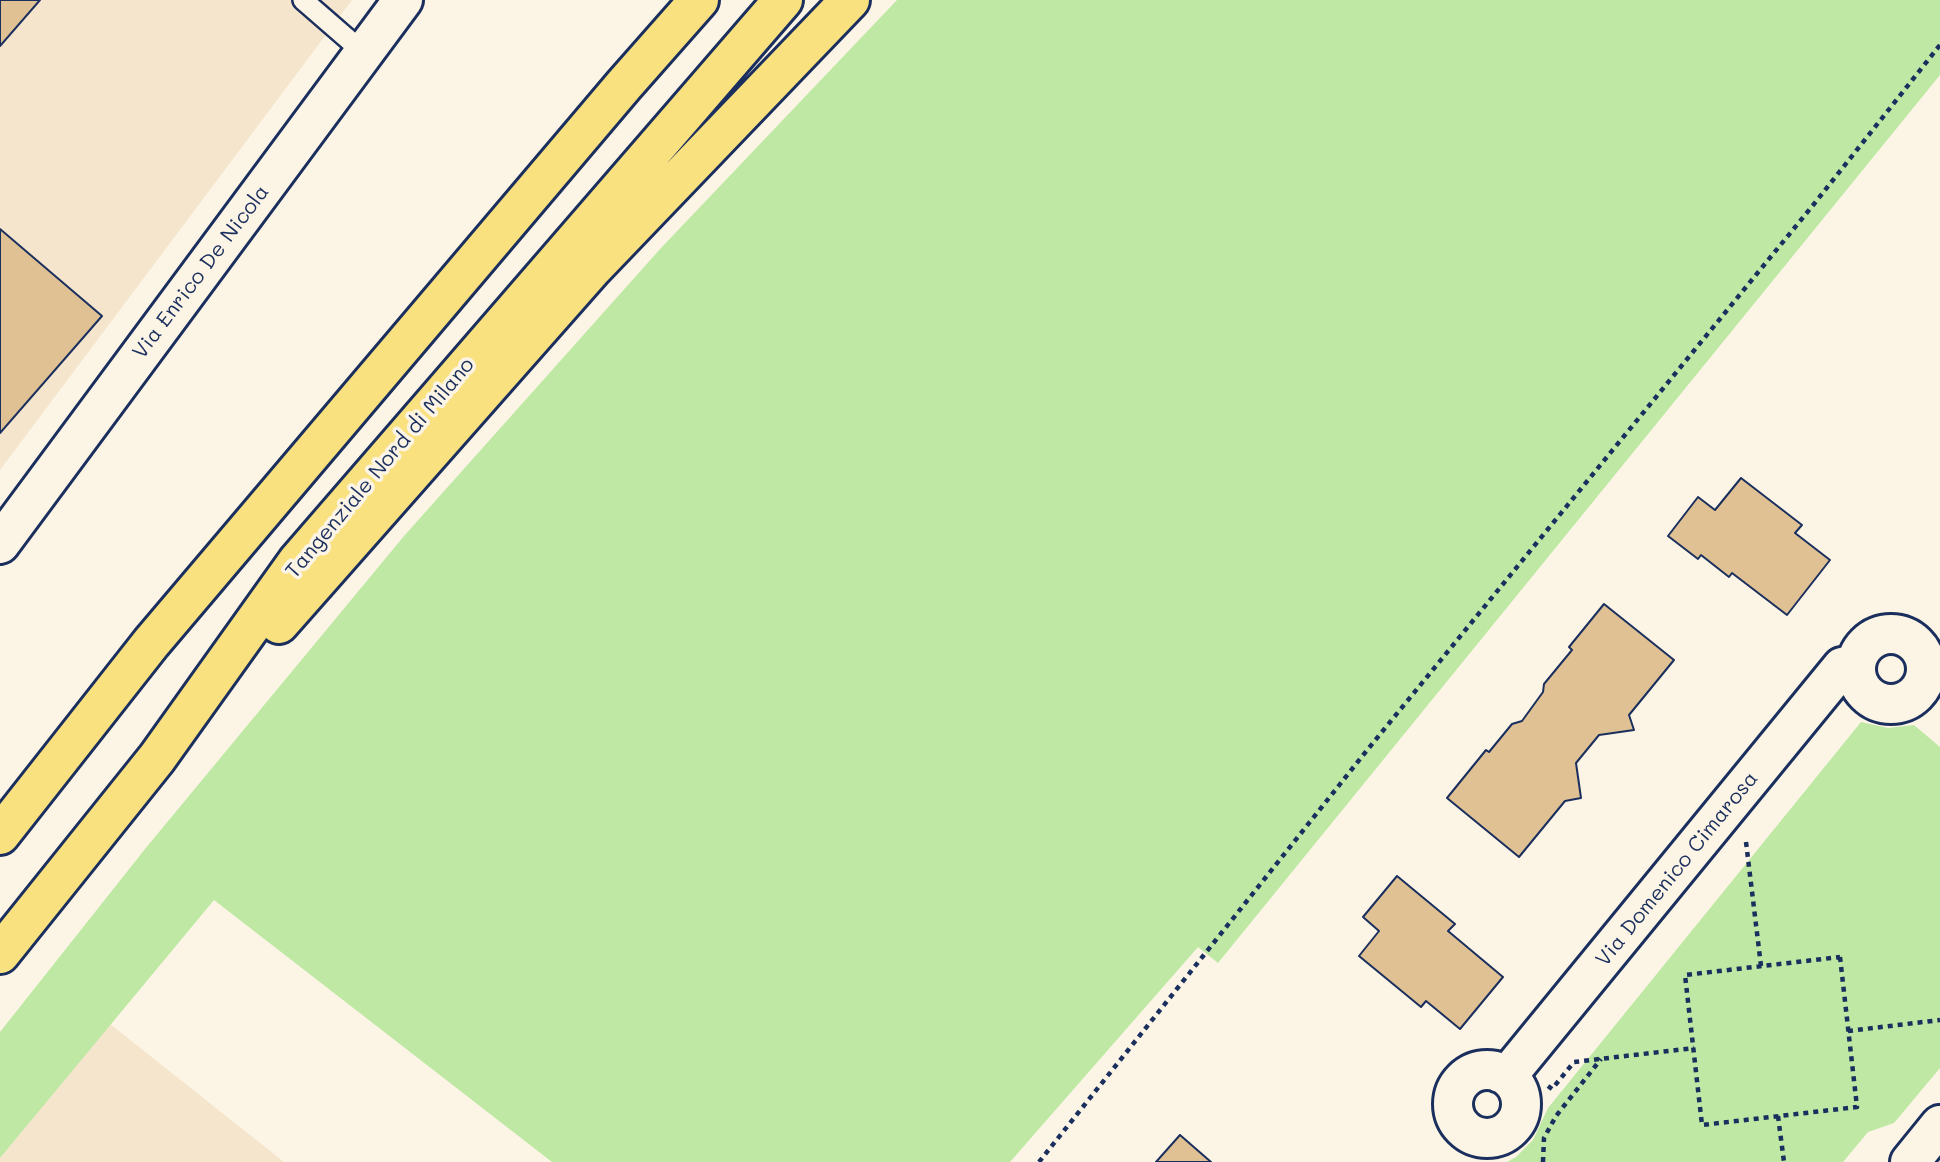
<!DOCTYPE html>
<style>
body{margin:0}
canvas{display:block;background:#fcf5e5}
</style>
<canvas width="1940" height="1162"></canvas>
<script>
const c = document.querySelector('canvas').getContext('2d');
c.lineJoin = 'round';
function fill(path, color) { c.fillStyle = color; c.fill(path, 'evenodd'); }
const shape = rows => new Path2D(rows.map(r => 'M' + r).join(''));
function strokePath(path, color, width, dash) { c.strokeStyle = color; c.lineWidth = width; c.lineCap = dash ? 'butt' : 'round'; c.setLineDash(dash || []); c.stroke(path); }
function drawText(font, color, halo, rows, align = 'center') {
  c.font = font + ' Mali,sans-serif'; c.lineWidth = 7; c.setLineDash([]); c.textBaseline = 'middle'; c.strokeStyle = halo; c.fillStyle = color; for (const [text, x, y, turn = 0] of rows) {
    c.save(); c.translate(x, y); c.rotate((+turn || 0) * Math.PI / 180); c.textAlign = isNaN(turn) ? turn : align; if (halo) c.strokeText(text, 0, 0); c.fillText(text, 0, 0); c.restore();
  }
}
const built = shape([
 [0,0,352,0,0,470],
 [110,1024,284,1162,0,1162,0,1158]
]);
const green = shape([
 [897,0,1940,0,1940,75,1218,963,1198,947,1010,1162,552,1162,214,900,0,1158,0,1032,145,849,404,536,661,248],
 [1861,722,1888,728,1914,725,1940,747,1940,1068,1894,1123,1868,1132,1843,1162,1507,1162,1516,1157,1533,1140,1548,1108]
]);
const building = shape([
 [0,0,40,0,0,46,0,0],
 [0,229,102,316,0,433,0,229],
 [1741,478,1802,525,1795,533,1830,560,1787,615,1732,573,1729,577,1701,555,1698,559,1668,536,1698,497,1715,510,1741,478],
 [1604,604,1674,660,1629,715,1634,730,1599,735,1576,763,1581,798,1565,801,1519,857,1447,798,1486,750,1489,752,1512,724,1522,721,1543,692,1544,684,1572,650,1569,647,1604,604],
 [1397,876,1455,924,1448,931,1503,977,1460,1029,1426,1001,1421,1007,1359,956,1379,931,1363,917,1397,876],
 [1180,1135,1211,1162,1156,1162,1180,1135]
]);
const path = shape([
 [1746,842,1761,966],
 [1840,957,1857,1107,1702,1125,1685,975,1840,957],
 [1848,1031,1940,1020],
 [1548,1086,1552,1089,1574,1062,1694,1048],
 [1778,1116,1784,1162],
 [1039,1162,1368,749,1814,204,1940,45],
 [1543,1162,1544,1138,1556,1116,1601,1059]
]);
const service = shape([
 [303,0,364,53]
]);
const minor = shape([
 [0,544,403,0],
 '1856 669a35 35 0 1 1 70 0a35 35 0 1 1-70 0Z',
 '1453 1104a34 34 0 1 1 68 0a34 34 0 1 1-68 0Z',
 [1500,1073,1508,1075,1842,667,1855,664],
 [1910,1162,1940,1125]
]);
const motorway = shape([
 [279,624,593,268,850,0],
 [0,835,151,643,624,85,699,0],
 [0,954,157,758,297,562,783,0]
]);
const streetNames = [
 ["Via Enrico De Nicola",201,272,-53],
 ["Tangenziale Nord di Milano",380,468,-50],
 ["Via Domenico Cimarosa",1677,869,-51]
];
fill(built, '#f4e5cc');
fill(green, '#bee8a4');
fill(building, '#e0c193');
strokePath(building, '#1b2f5e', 2);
strokePath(service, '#1b2f5e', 24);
strokePath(minor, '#1b2f5e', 44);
strokePath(motorway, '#1b2f5e', 44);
strokePath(path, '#1b2f5e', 4.5, [5, 5]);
strokePath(service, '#fcf5e5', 19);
strokePath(minor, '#fcf5e5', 38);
strokePath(motorway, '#fae180', 38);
drawText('21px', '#1b2f5e', '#fcf5e5', streetNames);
</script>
